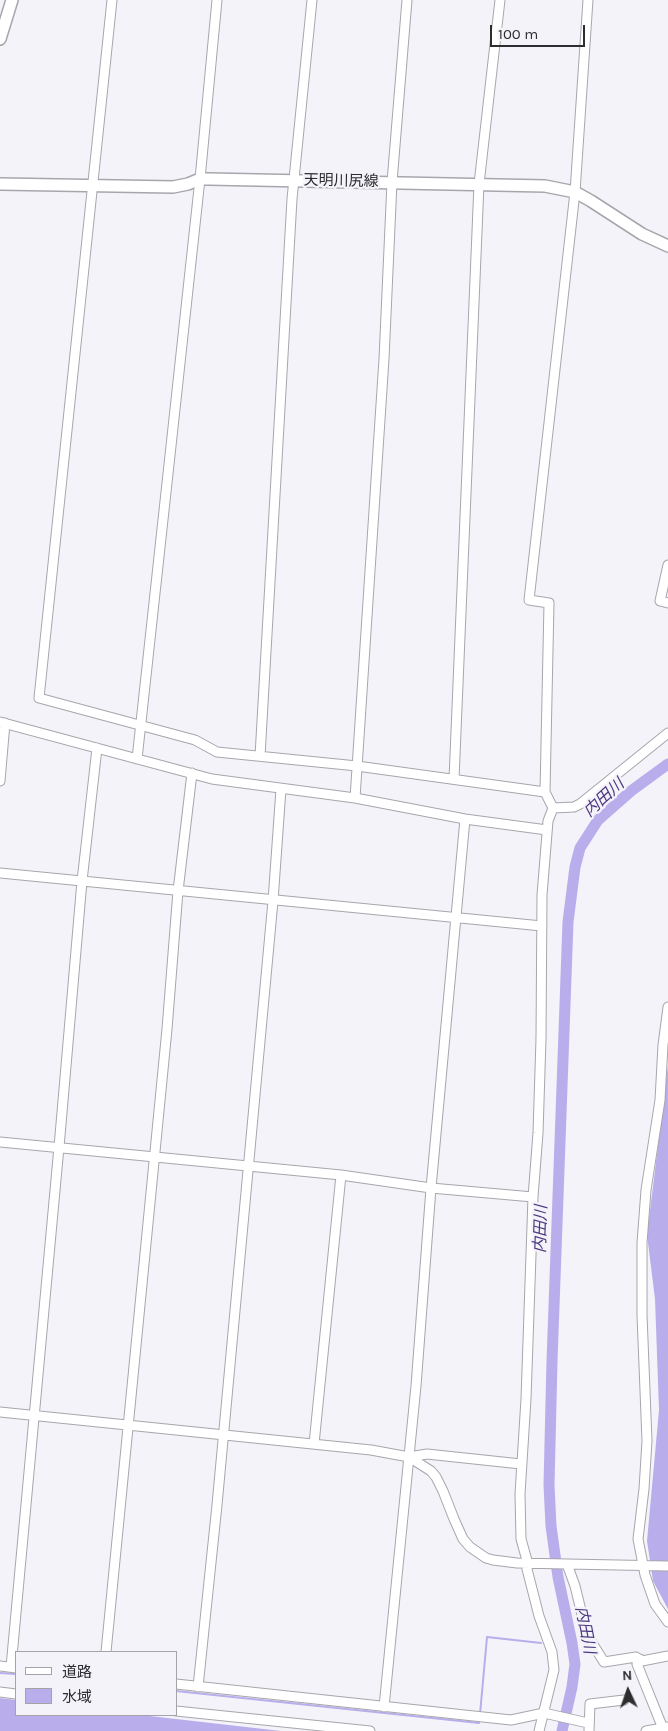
<!DOCTYPE html>
<meta charset="utf-8">
<style>
body{margin:0}
#map{position:relative;width:668px;height:1731px;overflow:hidden;background:#f4f3f9;font-family:Karla,"Noto Sans JP",sans-serif}
canvas{display:block}
.legend{position:absolute;left:15px;top:1651px;width:162px;height:65px;box-sizing:border-box;background:#f4f3f9;border:1px solid #a4a4a8;margin:0;padding:6px 9px;list-style:none;font-size:15px;color:#2d2d2f}
.legend li{display:flex;align-items:center;gap:10px;height:25px}
.legend b{width:25px;border:1px solid #a4a4a8}
.north{position:absolute;left:603px;top:1666px;width:50px;height:50px;-webkit-text-stroke:4px #f4f3f9;paint-order:stroke;rotate:357deg;font-size:14px;font-weight:700;line-height:20px;text-align:center;color:#2d2d2f}
.north::after{content:'';display:block;margin:auto;width:18px;height:22px;background:#2d2d2f;clip-path:polygon(50% 0,100% 100%,50% 72%,0 100%)}
.scale{position:absolute;left:490px;top:25px;width:95px;height:22px;box-sizing:border-box;border:2px solid #2d2d2f;border-top:0;padding-left:6px;font-size:15px;line-height:18px;white-space:nowrap;color:#2d2d2f;-webkit-text-stroke:4px #f4f3f9;paint-order:stroke}
</style>
<div id="map">
<canvas width="668" height="1731"></canvas>
<ul class="legend">
<li><b style="height:6px;background:#fff"></b>道路</li>
<li><b style="height:14px;background:#baadeb"></b>水域</li>
</ul>
<div class="north">N</div>
<div class="scale">100 m</div>
</div>
<script>
const c = document.querySelector('canvas').getContext('2d');
c.lineJoin = 'round';
function fill(path, color) { c.fillStyle = color; c.fill(path, 'evenodd'); }
const shape = rows => new Path2D(rows.map(r => 'M' + r).join(''));
function strokePath(path, color, width, dash) { c.strokeStyle = color; c.lineWidth = width; c.lineCap = dash ? 'butt' : 'round'; c.setLineDash(dash || []); c.stroke(path); }
function drawText(font, color, halo, rows, align = 'center') {
  c.font = font + ' Karla,"Noto Sans JP",sans-serif'; c.lineWidth = 4.5; c.setLineDash([]); c.textBaseline = 'middle'; c.strokeStyle = halo; c.fillStyle = color; for (const [text, x, y, turn = 0] of rows) {
    c.save(); c.translate(x, y); c.rotate((+turn || 0) * Math.PI / 180); c.textAlign = isNaN(turn) ? turn : align; if (halo) c.strokeText(text, 0, 0); c.fillText(text, 0, 0); c.restore();
  }
}
const water = shape([
 [668,1065,668,1609,653,1581,647,1541,659,1410,655,1299,647,1235],
 [0,1698,16,1700,16,1715,141,1715,281,1731,0,1731]
]);
const stream = shape([
 [0,1673,16,1674],
 [176,1691,479,1723,479,1720],
 [480,1714,487,1637,541,1643]
]);
const river = shape([
 [562,1731,572,1687,575,1664,572,1643,558,1577,551,1526,549,1485,552,1361,568,922,575,867,580,848,598,820,631,791,668,764]
]);
const minor = shape([
 [112,0,39,698,195,740,217,752,357,766,545,792],
 [668,565,660,601,668,603],
 [0,722,212,779,355,798,465,819,547,830],
 [260,756,292,199,312,0],
 [137,759,200,179,217,0],
 [454,779,479,184,500,0],
 [0,781,5,723],
 [355,798,384,359,392,182,407,0],
 [553,808,574,807,580,804,668,733],
 [0,873,542,926],
 [668,1007,663,1045,660,1100,646,1190,642,1243,642,1315,647,1441,644,1489,638,1539,645,1575,655,1604,668,1622],
 [0,1142,341,1175,431,1188,533,1197],
 [0,1412,371,1450,409,1457,431,1471,436,1477,443,1491,454,1519,463,1539,470,1547,486,1558,493,1560,517,1563,668,1566],
 [314,1444,341,1175],
 [409,1457,427,1454,521,1464],
 [567,1564,575,1586,587,1635,604,1662,636,1657,642,1661,668,1656],
 [106,1652,167,1029,178,891,192,773],
 [640,1659,637,1664,664,1731],
 [0,1666,16,1668],
 [11,1667,59,1147,82,881,97,748],
 [176,1684,511,1720,544,1713,588,1723],
 [198,1687,217,1505,273,901,281,789],
 [0,1692,16,1694],
 [384,1707,416,1386,431,1188,465,819],
 [176,1711,370,1731],
 [539,1731,554,1670,552,1652,539,1616,527,1569,528,1564,521,1539,520,1494,526,1399,533,1197,538,1133,541,1039,542,895,548,821,553,808,545,792,549,603,529,600,575,192,588,0],
 [589,1731,590,1704,624,1700],
 [646,1731,668,1727]
]);
const major = shape([
 [0,39,12,0],
 [0,184,173,187,188,184,200,179,209,179,545,186,575,192,591,201,642,234,668,246]
]);
const streetNames = [
 ["天明川尻線",341,181,1]
];
const waterNames = [
 ["内田川",604,798,-42],
 ["内田川",541,1229,-88],
 ["内田川",585,1630,79]
];
fill(water, '#baadeb');
strokePath(stream, '#baadeb', 2);
strokePath(river, '#baadeb', 11);
strokePath(minor, '#a7a6ac', 11);
strokePath(major, '#a7a6ac', 14);
strokePath(minor, '#fff', 9);
strokePath(major, '#fff', 11);
drawText('15px', '#2d2d2f', '#f4f3f9', streetNames);
drawText('italic 16px', '#4d3780', '#f4f3f9', waterNames);
</script>
